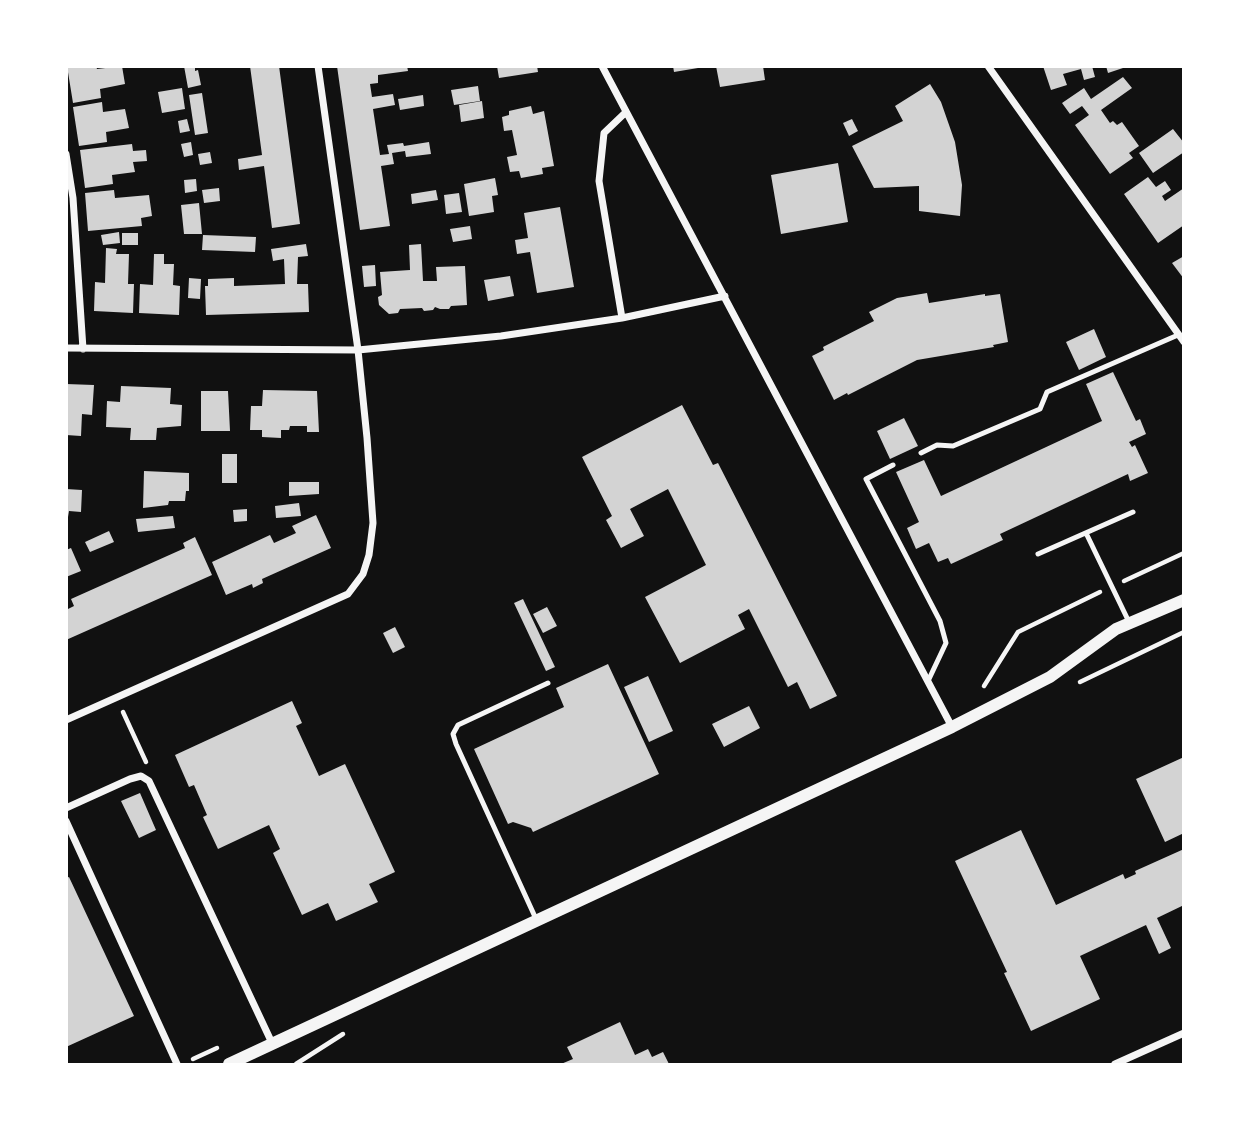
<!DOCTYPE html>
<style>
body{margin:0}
#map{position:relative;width:1250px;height:1131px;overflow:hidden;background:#111;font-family:"Fira Sans Condensed",sans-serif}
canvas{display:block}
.frame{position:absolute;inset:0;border:68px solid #fff;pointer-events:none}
</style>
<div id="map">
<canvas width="1250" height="1131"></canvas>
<div class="frame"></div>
</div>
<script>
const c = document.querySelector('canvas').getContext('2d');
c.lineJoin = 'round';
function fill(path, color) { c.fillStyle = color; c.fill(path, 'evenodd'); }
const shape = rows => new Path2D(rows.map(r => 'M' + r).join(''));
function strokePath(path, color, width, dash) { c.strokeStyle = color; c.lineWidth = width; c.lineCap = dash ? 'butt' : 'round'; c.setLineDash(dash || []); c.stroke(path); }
const building = shape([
 [67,66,96,66,97,69,122,66,125,84,100,89,101,98,73,103],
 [184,66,195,66,195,71,198,70,201,85,188,88],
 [250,66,279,66,300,224,272,228,264,166,239,170,238,159,262,155],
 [337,66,407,66,408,71,378,75,378,83,370,84,372,97,393,94,395,105,373,109,380,155,389,154,387,145,403,143,404,146,429,142,431,154,406,157,405,151,392,153,394,164,381,166,390,226,360,230],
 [497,66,537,66,538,72,499,78],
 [673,66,698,66,698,68,674,72],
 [716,66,763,66,765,80,720,87],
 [1043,66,1092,66,1095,77,1084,80,1081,69,1063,74,1067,85,1051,90],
 [1106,66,1125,66,1126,67,1108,73],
 [1123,77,1132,88,1101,110,1110,123,1113,121,1117,125,1122,122,1139,146,1129,153,1133,158,1110,174,1075,125,1089,115,1082,106,1070,114,1062,103,1084,88,1091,99],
 [930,84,941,102,955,142,962,185,960,216,919,211,919,186,874,188,852,146,903,121,895,106],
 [478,86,480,101,454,105,451,90],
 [182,88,185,109,162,113,158,92],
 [202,93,208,133,195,135,189,95],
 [423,95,424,106,400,110,398,99],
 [482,101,484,118,461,122,459,105],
 [102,102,103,112,125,109,129,128,106,132,107,142,79,146,73,107],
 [531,106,533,114,544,111,554,166,542,168,543,174,521,178,519,171,510,172,507,157,517,155,512,130,504,131,502,117,509,115,509,111],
 [187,119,190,131,180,133,178,121],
 [852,119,858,131,849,136,843,123],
 [1173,129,1184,143,1184,152,1153,173,1139,153],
 [191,142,193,155,184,157,181,144],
 [132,144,133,151,146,150,147,161,133,162,135,172,112,175,113,184,85,188,80,150],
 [210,152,212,163,200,165,198,154],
 [838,163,848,222,781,234,771,175],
 [1148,177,1156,187,1165,181,1171,190,1162,196,1165,201,1184,188,1184,225,1158,243,1124,194],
 [495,178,498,195,492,196,494,212,469,216,464,184],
 [196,179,197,191,185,193,184,180],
 [219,188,220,201,204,203,202,190],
 [114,190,115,198,149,195,152,216,141,218,142,226,88,231,85,193],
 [436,190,438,200,412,204,411,194],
 [459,193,462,212,446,214,444,195],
 [199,203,202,234,184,234,181,205],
 [560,207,574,287,537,293,530,252,517,254,515,240,528,238,524,213],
 [470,226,472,239,453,242,450,229],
 [119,232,120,243,103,245,101,235],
 [122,233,138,233,138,245,122,245],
 [203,235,256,237,255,252,202,250],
 [306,244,308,256,298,257,297,284,308,284,309,312,206,315,205,286,208,286,208,279,234,278,234,286,285,284,284,259,273,261,271,249],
 [421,244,423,281,437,281,436,267,465,266,467,305,451,306,449,309,440,309,435,307,433,310,424,311,422,308,400,309,398,313,389,314,379,305,378,297,382,295,380,272,410,270,409,245],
 [106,248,117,249,116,254,129,254,128,284,134,284,133,313,94,311,95,282,105,283],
 [154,254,164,254,164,264,174,264,173,285,180,286,179,315,139,313,140,284,153,285],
 [1184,256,1184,279,1172,263],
 [375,265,376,286,364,287,362,266],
 [510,276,514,296,488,301,484,280],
 [189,278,201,279,200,299,188,298],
 [927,293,929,303,985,294,985,296,1000,294,1008,342,993,345,994,347,917,360,848,395,847,393,834,400,812,356,824,350,823,347,874,321,869,312,897,298],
 [1094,329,1106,357,1079,370,1066,342],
 [1113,372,1136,421,1140,419,1146,434,1129,442,1132,447,1135,445,1148,473,1130,481,1128,474,1000,534,1003,540,951,564,948,558,938,562,929,543,916,549,907,528,919,522,896,472,924,460,941,496,1102,421,1086,384],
 [66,384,94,385,92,415,82,414,81,436,66,435],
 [121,386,171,388,170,404,182,405,181,426,157,428,156,440,130,440,131,428,106,427,107,401,120,402],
 [263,390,317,391,319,432,307,432,307,426,290,426,289,430,281,430,281,438,262,437,262,430,250,430,251,406,262,406],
 [201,391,228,391,230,431,201,431],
 [682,405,713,465,718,463,837,696,810,709,797,682,788,687,749,609,738,615,745,629,680,663,645,597,706,565,668,489,630,509,644,536,621,548,606,520,612,516,582,457],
 [904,418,918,446,890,459,877,431],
 [222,454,237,454,237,483,222,483],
 [144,471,189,473,189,491,186,491,185,501,169,501,168,505,143,508],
 [289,482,319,482,319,494,289,496],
 [66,489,82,490,81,512,69,511,68,517],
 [299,503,301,516,276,518,275,506],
 [247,509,247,521,234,522,233,510],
 [316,515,331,548,262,579,263,583,253,588,252,584,226,595,212,562,270,535,274,543,294,534,296,533,292,526],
 [173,516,175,528,138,532,136,519],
 [109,531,114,542,90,552,85,542],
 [195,537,212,575,66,640,66,610,74,606,71,599,185,548,183,543],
 [71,548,81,571,66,577,66,550],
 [523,599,555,667,546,671,514,603],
 [547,607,557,626,543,633,533,614],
 [395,627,405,647,393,653,383,633],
 [608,664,659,774,533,832,531,828,513,822,508,824,474,749,564,707,556,688],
 [648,676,673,731,649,742,624,687],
 [292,701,302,723,296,726,319,776,345,764,395,872,369,884,378,902,336,921,328,903,302,915,273,853,280,849,269,825,218,849,203,817,207,815,194,785,189,787,175,755],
 [749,706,760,728,724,747,712,724],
 [1184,757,1184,833,1165,842,1136,779],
 [140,793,156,830,139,838,121,801],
 [1021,830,1056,905,1123,874,1125,879,1136,874,1135,871,1184,849,1184,905,1157,918,1171,948,1159,954,1146,925,1080,956,1100,999,1031,1031,1004,973,1007,972,955,861],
 [69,877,134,1016,66,1047,66,878],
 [620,1022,635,1055,648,1049,652,1057,663,1052,669,1064,561,1064,573,1059,567,1047]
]);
const path = shape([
 [1124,581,1184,553],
 [1080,682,1184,632],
 [984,686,1018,632,1100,592],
 [123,712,146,762],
 [193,1059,217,1048],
 [296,1064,343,1034]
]);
const service = shape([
 [921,453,937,445,953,446,1040,409,1047,392,1178,335],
 [893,465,866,479,940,621,946,643,929,679],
 [1086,533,1129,622],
 [1038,554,1133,512],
 [536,919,456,744,453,734,458,725,548,683]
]);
const minor = shape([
 [602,66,952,727],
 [988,66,1184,342],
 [66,154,73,198,83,349],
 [622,318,599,181,604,133,626,112],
 [66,348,358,350,501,336,622,318,725,296],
 [66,720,348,594,363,574,369,555,373,523,367,438,358,350,318,66],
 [66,808,130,779,141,776,149,781,272,1043],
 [66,821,177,1064],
 [1115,1064,1184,1033]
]);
const tertiary = shape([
 [229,1064,952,727,1050,677,1116,629,1184,600]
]);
fill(building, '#d3d3d3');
strokePath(path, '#f5f5f5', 4.5);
strokePath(service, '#f5f5f5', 5);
strokePath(minor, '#f5f5f5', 7);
strokePath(tertiary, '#f5f5f5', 12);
</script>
